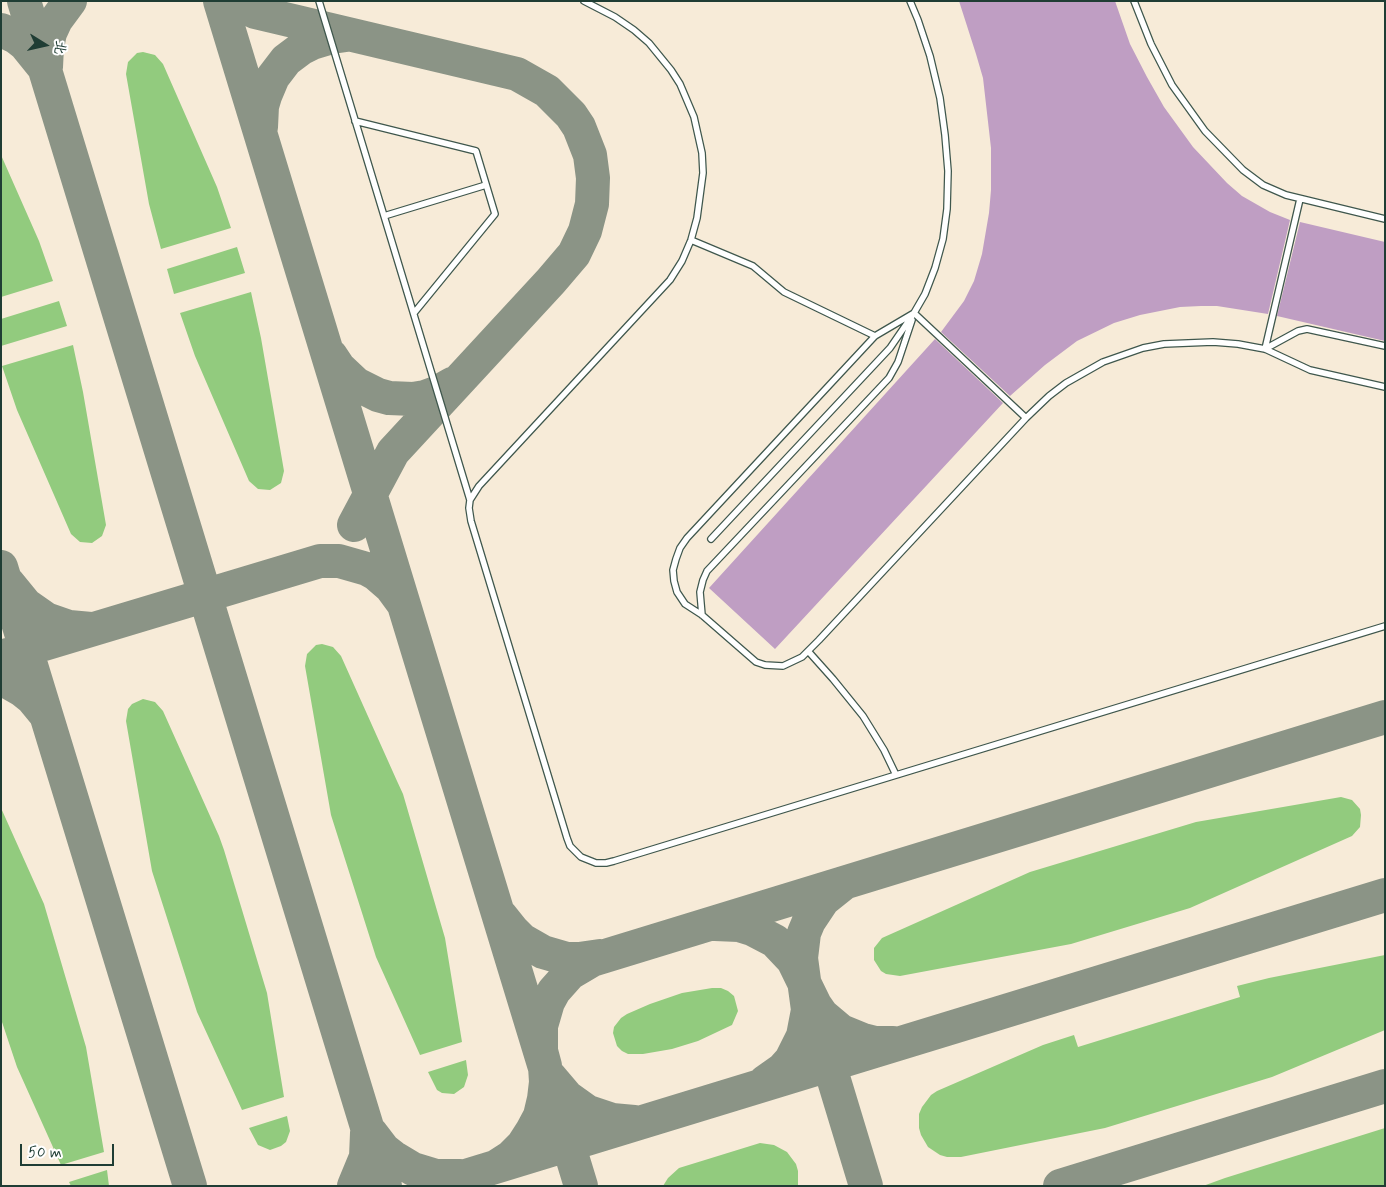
<!DOCTYPE html>
<meta charset="utf-8">
<style>
body{margin:0}
#map{position:relative;width:1386px;height:1187px;overflow:hidden;background:#f7ebd8;font-family:Mynerve,"LXGW WenKai TC",sans-serif}
canvas{display:block}
.frame{position:absolute;inset:0;border:2px solid #1f3d34;pointer-events:none}
.north{position:absolute;left:20px;top:20px;width:50px;height:50px;-webkit-text-stroke:4px #fff;paint-order:stroke;rotate:100deg;font-size:14px;font-weight:700;line-height:20px;text-align:center;color:#1f3d34}
.north::after{content:'';display:block;margin:auto;width:18px;height:22px;background:#1f3d34;clip-path:polygon(50% 0,100% 100%,50% 72%,0 100%)}
.scale{position:absolute;left:20px;top:1144px;width:94px;height:22px;box-sizing:border-box;border:2px solid #1f3d34;border-top:0;padding-left:6px;font-size:15px;line-height:18px;white-space:nowrap;color:#1f3d34;-webkit-text-stroke:4px #fff;paint-order:stroke}
</style>
<div id="map">
<canvas width="1386" height="1187"></canvas>
<div class="frame"></div>
<div class="north">北</div>
<div class="scale">50 m</div>
</div>
<script>
const c = document.querySelector('canvas').getContext('2d');
c.lineJoin = 'round';
function fill(path, color) { c.fillStyle = color; c.fill(path, 'evenodd'); }
const shape = rows => new Path2D(rows.map(r => 'M' + r).join(''));
function strokePath(path, color, width, dash) { c.strokeStyle = color; c.lineWidth = width; c.lineCap = dash ? 'butt' : 'round'; c.setLineDash(dash || []); c.stroke(path); }
const green = shape([
 [143,52,155,55,163,64,217,187,231,228,161,249,149,204,126,74,128,62,137,53],
 [1,155,39,241,53,281,1,297],
 [237,247,245,273,174,294,167,269],
 [251,292,261,338,284,471,281,483,270,490,258,489,249,481,195,356,180,313],
 [59,301,67,326,1,346,1,319],
 [73,345,83,392,106,525,102,536,92,543,80,542,71,534,17,410,2,366],
 [322,644,333,647,341,656,397,781,403,794,445,938,462,1042,420,1055,376,957,331,815,305,666,307,654,316,645],
 [143,699,155,702,163,711,219,836,224,850,267,993,284,1097,242,1110,197,1012,152,871,126,721,128,709,132,704],
 [1341,797,1352,800,1360,809,1361,815,1360,827,1352,836,1190,908,1071,944,900,976,886,974,881,971,874,960,874,948,882,938,1030,872,1196,822],
 [1,808,44,904,86,1047,104,1152,61,1165,17,1067,1,1019],
 [1385,955,1385,1030,1272,1077,1105,1128,961,1157,947,1157,940,1155,928,1147,921,1135,919,1128,919,1114,922,1107,931,1095,937,1091,1043,1045,1074,1035,1078,1047,1240,997,1237,986,1269,978],
 [712,988,721,988,728,991,734,996,738,1011,732,1025,698,1041,672,1049,643,1054,628,1054,622,1051,617,1046,613,1033,614,1027,621,1018,627,1014,650,1004,682,993],
 [466,1060,468,1075,464,1087,454,1094,442,1093,437,1090,428,1072],
 [287,1116,290,1131,286,1142,281,1146,270,1150,258,1145,249,1128],
 [1385,1128,1385,1186,1203,1186,1225,1178],
 [760,1143,774,1145,787,1152,796,1164,798,1171,798,1186,663,1186,668,1178,679,1168],
 [107,1170,109,1186,71,1186,69,1182]
]);
const taxiway = shape([
 [24,1,385,1186],
 [220,1,581,1186],
 [232,1,255,12,272,16,517,74,547,91,571,115,579,127,590,155,593,178,592,204,585,231,574,254,551,281,393,452,354,525],
 [1,30,16,37,25,44,42,65],
 [46,67,47,47,50,33,56,20,70,1],
 [261,127,262,106,265,96,273,77,286,60,302,48,312,43,332,37,346,35],
 [331,356,339,368,356,384,378,395,389,398,413,399,425,397,436,393,452,384],
 [1,567,190,1186],
 [8,583,26,605,46,619,69,627,91,629],
 [1,657,320,561,339,561,367,569,376,574,391,587,402,602],
 [1,678,22,690,32,698,46,715],
 [501,916,513,931,522,940,543,952,567,959,579,959,600,956],
 [715,924,739,925,752,929,775,941,793,960,815,1005,822,1015,841,1031,863,1040,875,1043,893,1043],
 [823,1044,866,1186],
 [550,1077,567,1097,588,1112,612,1120,634,1122],
 [765,1082,782,1070,791,1060,803,1036,808,1010,801,958,804,933,809,921,823,900,843,884],
 [371,1133,384,1150,393,1157,413,1169,436,1176,460,1176],
 [497,1166,511,1157,523,1145,532,1131,540,1116,544,1099,546,1082,545,1066,541,1051,541,1026,548,1002,554,991,570,973,592,960,1385,717],
 [354,1186,366,1157,367,1133],
 [433,1186,1385,895],
 [1060,1186,1385,1086]
]);
const building = shape([
 [959,1,1115,1,1130,44,1147,77,1164,107,1193,147,1227,183,1242,196,1270,212,1290,220,1268,314,1217,306,1201,306,1180,307,1140,315,1114,323,1077,341,1045,365,1010,396,941,332,964,301,974,281,982,254,989,213,991,190,991,148,983,78,976,54],
 [1300,222,1385,242,1385,341,1277,316],
 [935,339,1003,403,775,649,709,588]
]);
const service = shape([
 [319,1,470,500],
 [584,1,615,17,634,30,649,43,671,70,680,84,694,117,702,153,703,173,697,218,691,240,682,261,670,280,479,486,470,500,469,508,471,521,567,838,570,846,581,857,596,863,606,863,614,861,1385,626],
 [1134,1,1151,44,1172,85,1205,131,1243,170,1263,185,1286,195,1385,219],
 [355,121,476,151,495,214,414,313],
 [384,216,486,185],
 [691,240,753,266,784,292,875,336],
 [914,313,875,336,687,538,680,548,676,559,673,570,674,581,677,592,685,604,702,615,756,662,765,665,783,666,802,657,819,640,1026,418,1049,396,1066,383,1103,362,1143,348,1164,344,1213,342,1238,344,1265,349,1310,370,1385,387],
 [914,313,1026,418],
 [1265,349,1300,199],
 [1265,349,1298,331,1307,329,1385,346],
 [711,539,890,348,914,313,925,294,935,268,943,239,947,209,948,171,945,135,940,98,930,56,918,20,910,1],
 [702,615,700,592,703,580,707,571,889,378,898,362,912,320],
 [808,651,833,679,863,716,884,750,896,775]
]);
fill(green, '#92cb7e');
strokePath(taxiway, '#8b9486', 34);
fill(building, '#bf9ec3');
strokePath(service, '#3f574d', 8);
strokePath(service, '#fff', 5.5);
</script>
